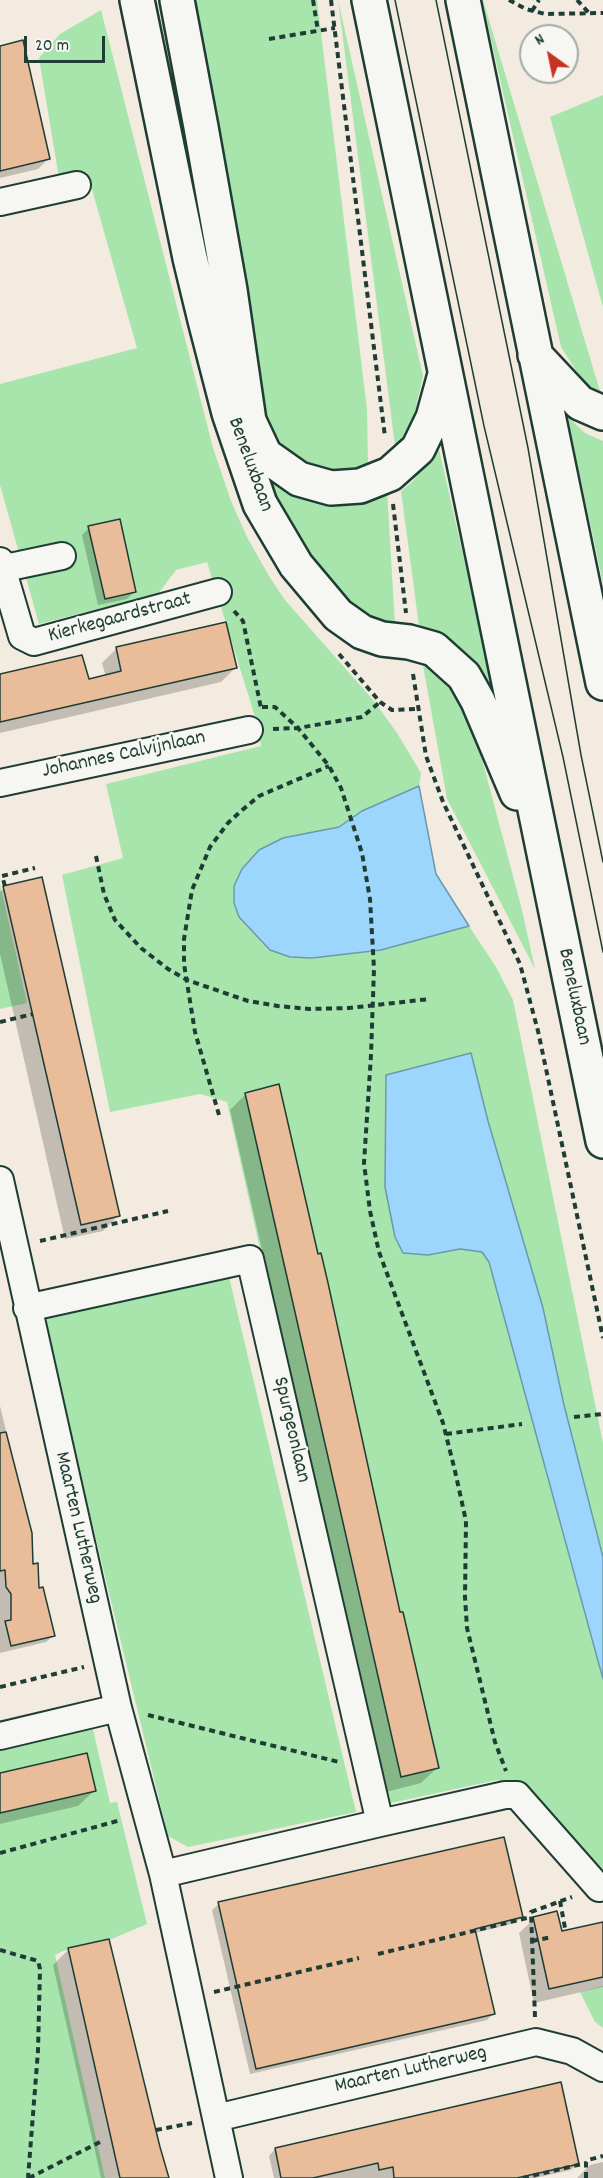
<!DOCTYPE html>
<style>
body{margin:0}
#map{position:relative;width:603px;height:2178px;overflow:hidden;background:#f3ebe0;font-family:Dekko,sans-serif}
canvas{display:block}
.north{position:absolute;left:519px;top:24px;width:60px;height:60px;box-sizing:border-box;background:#f6f6f2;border:2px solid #a0aca6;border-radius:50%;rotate:327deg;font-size:16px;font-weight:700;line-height:24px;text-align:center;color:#1f3d34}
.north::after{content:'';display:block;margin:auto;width:21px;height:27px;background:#c8321e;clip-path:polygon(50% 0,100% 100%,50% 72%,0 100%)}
.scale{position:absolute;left:24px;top:36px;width:81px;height:27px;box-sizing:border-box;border:3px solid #1f3d34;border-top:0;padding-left:8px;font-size:18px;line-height:21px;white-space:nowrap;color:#1f3d34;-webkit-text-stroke:4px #f6f6f2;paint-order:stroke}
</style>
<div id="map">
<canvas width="603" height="2178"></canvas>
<div class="north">N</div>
<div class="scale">20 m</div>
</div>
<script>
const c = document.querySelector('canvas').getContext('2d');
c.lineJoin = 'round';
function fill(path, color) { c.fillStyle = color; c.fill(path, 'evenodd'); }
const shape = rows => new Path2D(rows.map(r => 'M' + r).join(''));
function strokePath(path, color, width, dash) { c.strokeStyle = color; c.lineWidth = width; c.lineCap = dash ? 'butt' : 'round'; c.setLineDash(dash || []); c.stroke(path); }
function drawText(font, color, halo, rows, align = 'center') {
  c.font = font + ' Dekko,sans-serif'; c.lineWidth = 5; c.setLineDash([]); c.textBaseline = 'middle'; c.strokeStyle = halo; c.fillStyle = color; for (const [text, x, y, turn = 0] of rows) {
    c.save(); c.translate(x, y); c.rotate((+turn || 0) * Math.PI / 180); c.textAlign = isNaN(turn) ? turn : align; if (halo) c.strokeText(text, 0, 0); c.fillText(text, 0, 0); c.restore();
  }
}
const green = shape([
 [199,0,317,0,367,409,368,467,337,477,310,470,277,445,257,417,184,3],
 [338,0,423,376,414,415,402,438,395,446],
 [482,0,483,0,602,398,589,391,561,347],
 [101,10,213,448,231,501,247,537,269,576,285,600,374,701,397,733,421,773,419,786,362,811,339,827,283,838,239,917,270,950,359,953,381,950,469,926,496,967,513,1000,603,1443,603,1557,564,1405,543,1308,488,1121,471,1053,386,1075,428,1255,460,1249,483,1252,489,1262,512,1341,603,1679,603,1869,519,1789,497,1780,391,1803,344,1623,227,1102,200,1094,110,1112,62,875,123,858,106,784,261,746,257,723,207,562,176,570,158,594,39,624,0,485,0,384,137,348,87,172,59,178,39,58,60,34],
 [603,95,603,307,550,117],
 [567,416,585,433,603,441,603,583],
 [438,445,499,712,420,634,401,491,413,481],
 [258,465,387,490,395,625,354,615,287,528],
 [423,665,439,673,460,688,469,710,522,910,535,969,447,799],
 [0,884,27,1003,0,1009],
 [229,1277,356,1812,188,1847,168,1836,78,1465,45,1319],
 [92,1725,110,1803,117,1802,147,1924,107,1941,63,1951,55,1955,105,2178,0,2178,0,1747],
 [603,1986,603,2028,595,2022,580,1992]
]);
const water = shape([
 [419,786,436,874,469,926,381,950,312,958,290,957,270,950,239,917,234,903,234,886,242,869,259,850,283,838,339,827,362,811,419,786],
 [471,1053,488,1121,543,1308,564,1405,603,1557,603,1679,489,1262,482,1252,460,1249,428,1255,403,1253,395,1237,385,1187,386,1075,471,1053]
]);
const shadow = shape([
 [0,47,48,159,38,169,0,178],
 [89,528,134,592,127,599,98,605,82,535],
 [117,648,235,668,221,682,0,733,0,675,88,681,106,677,102,663],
 [4,888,119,1215,103,1231,65,1239,0,954,0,892],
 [246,1094,399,1614,437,1768,421,1783,386,1792,230,1110],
 [0,1406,31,1533,31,1566,37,1590,53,1636,46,1642,0,1653],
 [0,1775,94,1791,78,1806,0,1824],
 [219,1904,522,1917,515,1923,475,1933,494,2013,487,2020,250,2074,212,1910],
 [534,1919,561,1933,603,1923,603,1987,534,2003,519,1933],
 [108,1941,160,2147,167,2178,101,2178,53,1965,68,1950],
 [275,2149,578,2163,571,2170,535,2178,274,2178,269,2156],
 [603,2162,603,2178,577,2178,590,2165]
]);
const building = shape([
 [23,40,50,159,0,171,0,46,23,40],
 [120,519,136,592,105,599,88,526,120,519],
 [226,622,237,668,0,722,0,674,82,655,89,679,121,671,116,647,226,622],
 [42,877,120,1216,81,1225,3,886,42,877],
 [279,1084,318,1254,321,1253,328,1283,400,1612,403,1612,439,1768,401,1777,245,1093,279,1084],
 [6,1432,32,1533,33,1564,38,1563,39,1588,43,1587,55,1636,11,1646,5,1621,11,1620,11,1594,6,1587,5,1570,0,1571,0,1433,6,1432],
 [87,1753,96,1791,0,1813,0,1773,87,1753],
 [504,1837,523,1917,475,1929,495,2014,256,2069,218,1902,504,1837],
 [557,1911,562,1931,603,1922,603,1977,549,1989,533,1917,557,1911],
 [109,1939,160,2147,169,2178,120,2178,68,1948,109,1939],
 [561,2082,579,2164,517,2178,394,2178,393,2167,379,2170,378,2163,313,2178,281,2178,275,2148,561,2082]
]);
const path = shape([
 [313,0,318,31],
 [331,0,385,437],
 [509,0,526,9,545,14,603,13],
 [577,0,589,13],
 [532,11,539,0],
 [269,39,335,28],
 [393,504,406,613],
 [234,611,243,621,261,708],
 [339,654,380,702,392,710,418,709],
 [413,674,426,756,443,802,520,964,538,1031,603,1338],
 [262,707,275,707,298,728,329,766,341,788,362,853,370,899,374,969,371,1055,364,1163,370,1211,379,1252,443,1423,455,1471,466,1521,465,1597,467,1628,495,1742,506,1771],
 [273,729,298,728,362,717,380,702],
 [96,856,104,894,115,920,141,948,168,969,187,980,248,1001,278,1006,309,1009,349,1008,430,999],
 [5,886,2,876,35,868],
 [0,1022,33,1014],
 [219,1115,195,1032,184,964,184,939,192,890,210,847,228,823,241,811,259,796,329,766],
 [40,1241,168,1211],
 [574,1417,603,1414],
 [446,1434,522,1424],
 [0,1687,84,1667],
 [148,1715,339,1762],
 [0,1853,121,1820],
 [560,1901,565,1928],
 [532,1941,552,1937],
 [0,1950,38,1961,40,1969,38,2051,28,2178],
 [378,1954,531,1917],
 [214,1992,359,1958],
 [535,2017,531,1912,572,1897],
 [156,2130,192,2123],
 [29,2178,102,2141],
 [523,2178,586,2163],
 [586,2178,586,2163,588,2160,603,2156]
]);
const minor = shape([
 [0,202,77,185],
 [0,561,22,636,34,642,218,592],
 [0,569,62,556],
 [0,783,249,730],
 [0,1180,118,1708,163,1874,229,2178],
 [27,1308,250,1259,380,1823],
 [0,1736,118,1708],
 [163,1874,380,1823,505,1795,517,1795,599,1888],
 [216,2118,536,2042,572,2051,603,2068]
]);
const major = shape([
 [137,0,190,258,205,320,229,413,260,504,296,565,338,615,362,632,382,639,409,642,434,649,464,676,478,701,517,793],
 [177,0,201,127,230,290,249,421,265,455,299,479,331,488,360,486,390,474,418,449,433,418,444,378],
 [369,0,603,1141],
 [463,0,603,683],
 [535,355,580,403,603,413]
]);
const tram = shape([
 [395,0,484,426,563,757,603,952],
 [436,0,528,448,581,755,603,862]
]);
const streetNames = [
 ["Beneluxbaan",249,465,70],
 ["Kierkegaardstraat",120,619,-15],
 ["Johannes Calvijnlaan",124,756,-12],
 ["Beneluxbaan",573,997,78],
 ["Spurgeonlaan",290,1430,77],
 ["Maarten Lutherweg",77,1528,77],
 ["Maarten Lutherweg",411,2071,-13]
];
fill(green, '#a7e5ac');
fill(water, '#9dd6fd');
strokePath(water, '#6b99ad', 1.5);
fill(shadow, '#0003');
fill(building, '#e9bd99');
strokePath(building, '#1f3d34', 1.5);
strokePath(minor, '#1f3d34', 30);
strokePath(major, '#1f3d34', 38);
strokePath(path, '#1f3d34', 4, [6, 4.5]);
strokePath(minor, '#f6f6f2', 26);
strokePath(major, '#f6f6f2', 33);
strokePath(tram, '#1f3d34', 1.5);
drawText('21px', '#1f3d34', '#f6f6f2', streetNames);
</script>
